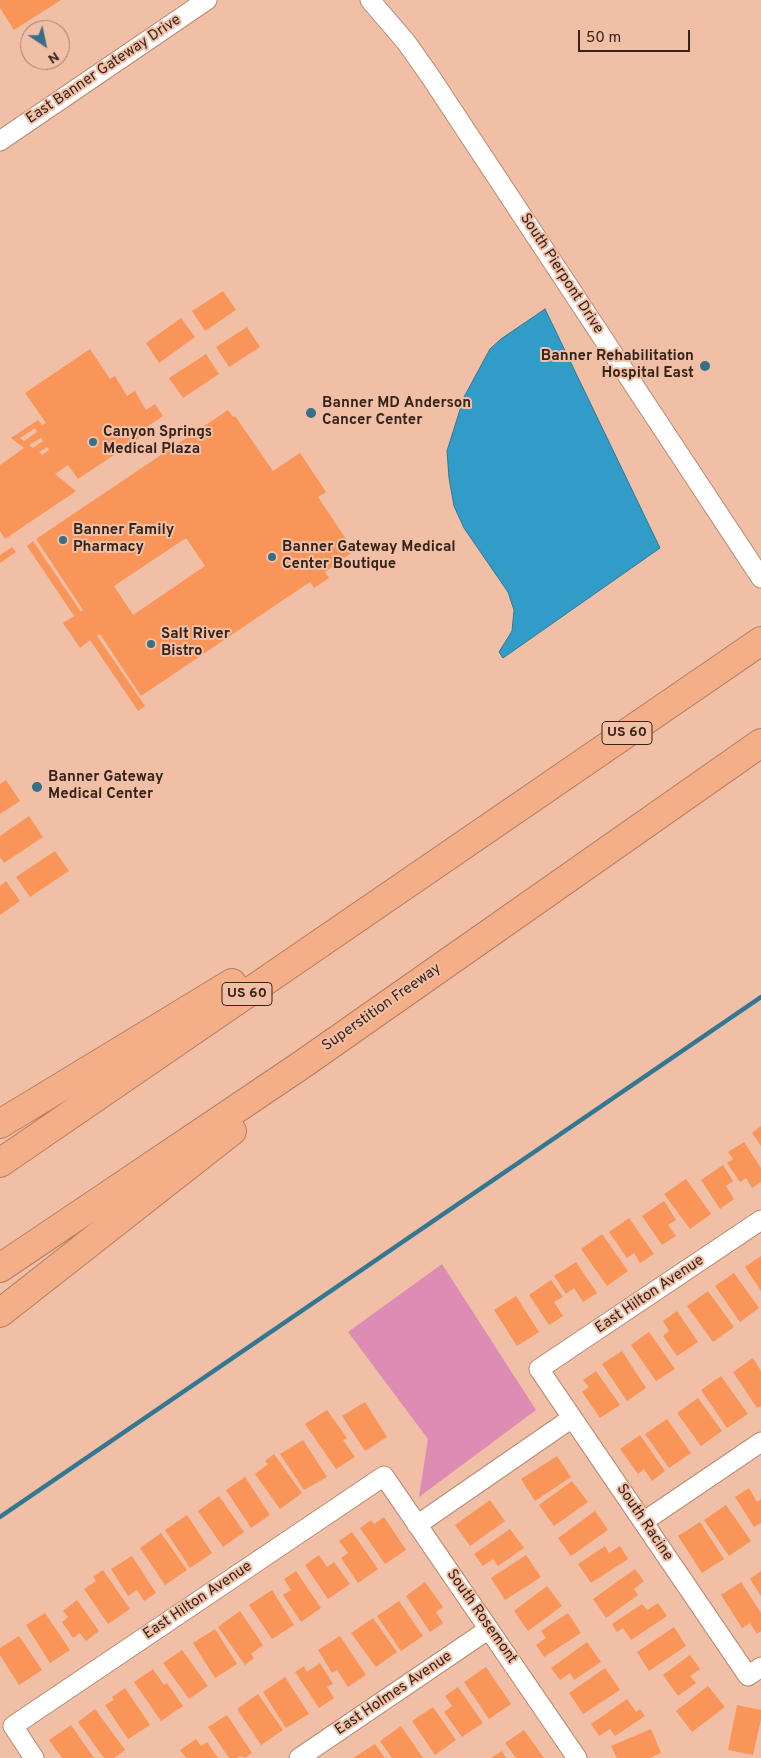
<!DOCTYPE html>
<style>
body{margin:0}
#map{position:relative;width:761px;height:1758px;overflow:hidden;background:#f0bfa5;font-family:Overpass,sans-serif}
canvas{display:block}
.north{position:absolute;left:20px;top:20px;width:50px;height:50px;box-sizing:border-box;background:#f0bfa5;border:1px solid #a6816d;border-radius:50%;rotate:146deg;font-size:14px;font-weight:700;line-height:20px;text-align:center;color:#362319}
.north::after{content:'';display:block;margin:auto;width:18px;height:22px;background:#366f88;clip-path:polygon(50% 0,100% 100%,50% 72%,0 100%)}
.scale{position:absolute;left:578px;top:30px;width:112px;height:22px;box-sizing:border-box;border:2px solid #362319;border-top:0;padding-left:6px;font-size:15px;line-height:18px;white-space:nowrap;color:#362319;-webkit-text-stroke:4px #f0bfa5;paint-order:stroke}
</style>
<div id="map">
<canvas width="761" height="1758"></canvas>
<div class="north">N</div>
<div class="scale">50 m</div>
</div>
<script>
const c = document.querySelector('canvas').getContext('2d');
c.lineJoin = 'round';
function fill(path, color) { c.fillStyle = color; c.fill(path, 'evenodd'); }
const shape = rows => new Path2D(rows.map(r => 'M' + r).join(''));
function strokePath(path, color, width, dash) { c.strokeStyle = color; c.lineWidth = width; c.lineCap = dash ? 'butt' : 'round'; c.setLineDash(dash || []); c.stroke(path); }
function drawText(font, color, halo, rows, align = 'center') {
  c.font = font + ' Overpass,sans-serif'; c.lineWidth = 4; c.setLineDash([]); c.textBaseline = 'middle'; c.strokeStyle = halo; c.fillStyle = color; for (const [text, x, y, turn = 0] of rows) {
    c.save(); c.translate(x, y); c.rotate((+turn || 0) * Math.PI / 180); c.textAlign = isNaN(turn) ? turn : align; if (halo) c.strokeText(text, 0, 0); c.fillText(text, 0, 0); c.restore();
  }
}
const green = shape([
 [442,1264,536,1410,419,1497,428,1439,348,1332]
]);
const water = shape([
 [545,309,660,548,503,658,499,652,512,631,514,610,508,592,464,528,454,506,449,478,447,451,464,397,490,349,501,339,545,309]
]);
const stream = shape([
 [0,1517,761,997]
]);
const building = shape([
 [0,0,61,0,14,30,0,8],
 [223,291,236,310,205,331,192,311],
 [181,318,195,337,159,363,146,343],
 [247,327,260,347,229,367,216,347],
 [90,349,110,379,115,376,127,396,135,391,146,410,155,404,163,416,148,426,151,430,78,479,68,465,55,474,76,491,5,539,0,531,0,465,24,448,11,438,38,420,42,425,46,423,25,393],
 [35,428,37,432,24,441,20,438],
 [41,438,43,441,33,448,29,445],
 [47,447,49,450,42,455,39,452],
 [206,354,219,374,183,398,169,378],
 [228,410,233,417,235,416,273,471,300,453,326,492,318,497,354,551,325,572,329,578,314,588,310,582,141,696,100,634,97,636,145,706,138,711,90,640,80,648,63,623,74,616,27,546,33,541,81,612,83,610,36,539],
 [186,538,205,566,133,615,114,586],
 [12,547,16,552,0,563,0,555],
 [6,780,20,801,0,814,0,784],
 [29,816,43,837,4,863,0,857,0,836],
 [55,851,69,871,30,897,16,877],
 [6,881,20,901,0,915,0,886],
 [761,1126,761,1146,752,1133],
 [744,1142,761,1168,761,1182,752,1188,746,1178,740,1182,727,1163,733,1159,728,1152],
 [723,1165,733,1181,726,1186,734,1199,720,1209,701,1180],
 [686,1179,711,1214,690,1229,664,1194],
 [664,1201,676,1220,668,1225,676,1236,662,1245,642,1216],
 [629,1218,654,1254,640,1263,634,1253,627,1258,609,1232],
 [602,1234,628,1271,607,1286,581,1249],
 [761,1256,761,1291,745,1267],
 [576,1262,597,1293,583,1302,574,1288,566,1294,554,1276],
 [734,1273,759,1308,740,1322,715,1286],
 [551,1280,563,1297,554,1302,563,1316,549,1325,529,1295],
 [708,1291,734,1327,713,1342,687,1306],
 [516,1296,539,1332,517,1346,494,1310],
 [677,1311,698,1342,677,1356,663,1336,669,1331,663,1321],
 [649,1332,675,1369,656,1381,631,1345],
 [622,1351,646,1388,627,1401,602,1364],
 [753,1358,761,1371,761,1406,757,1408,733,1372],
 [596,1371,620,1405,600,1418,582,1392,589,1387,583,1380],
 [721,1376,748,1414,727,1428,701,1390],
 [698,1398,722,1431,701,1446,677,1413],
 [365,1402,387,1437,365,1451,342,1416],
 [327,1410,347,1438,343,1440,355,1457,336,1469,305,1424],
 [667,1419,691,1453,669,1468,645,1434],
 [640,1435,665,1471,652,1481,644,1469,638,1474,620,1449],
 [303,1440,327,1477,304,1490,280,1454],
 [274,1454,302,1493,280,1509,255,1474,268,1464,265,1461],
 [557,1456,571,1477,535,1501,521,1479],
 [245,1477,270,1515,251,1528,226,1490],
 [572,1481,588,1502,554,1526,539,1505],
 [749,1488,757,1502,761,1499,761,1523,754,1527,735,1497],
 [219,1496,244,1532,223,1547,198,1511],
 [490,1500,505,1521,470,1546,455,1525],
 [726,1505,751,1541,729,1556,704,1520],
 [595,1511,608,1530,571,1556,558,1538],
 [187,1515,212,1553,190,1568,165,1530],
 [384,1517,406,1550,385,1564,360,1528,371,1520,374,1524],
 [700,1522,724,1559,702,1573,678,1536],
 [510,1529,524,1548,498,1566,493,1559,483,1566,474,1554],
 [352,1532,378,1569,358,1583,341,1558,348,1553,339,1541],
 [161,1533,187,1570,165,1585,140,1548],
 [605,1546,609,1553,620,1546,628,1559,591,1583,578,1564],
 [319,1555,327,1567,334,1562,350,1584,328,1599,305,1565],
 [526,1555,541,1577,505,1600,491,1578],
 [132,1556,156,1593,144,1601,137,1590,128,1596,111,1569],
 [635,1569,644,1581,634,1589,638,1595,606,1618,593,1599],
 [103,1570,130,1609,108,1624,84,1589,96,1581,93,1577],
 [296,1571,321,1608,301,1622,283,1595,291,1590,284,1579],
 [761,1571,761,1596,750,1579],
 [425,1582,443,1607,436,1612,443,1623,430,1632,406,1596],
 [741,1582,761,1613,761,1631,757,1634,750,1623,742,1628,721,1595],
 [547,1586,562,1606,528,1631,514,1611],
 [272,1590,294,1625,272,1639,249,1605],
 [77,1600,99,1631,86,1641,80,1633,73,1638,62,1622,68,1617,63,1611],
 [399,1601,423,1636,401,1651,377,1616],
 [658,1603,667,1616,631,1640,623,1628,617,1632,612,1624,642,1604,647,1610],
 [240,1611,263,1645,251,1654,254,1658,245,1665,218,1627],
 [45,1613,70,1650,50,1663,26,1625],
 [568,1613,581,1633,544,1657,536,1645,546,1638,541,1631],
 [373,1618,397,1652,376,1667,351,1633],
 [674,1627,686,1646,649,1671,637,1652],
 [215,1629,237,1664,215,1678,193,1643],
 [19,1636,42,1670,19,1685,0,1655,0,1648],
 [340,1636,366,1675,348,1687,337,1670,332,1673,318,1650],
 [587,1642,601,1662,574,1680,570,1673,560,1680,551,1668],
 [182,1650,208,1686,189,1699,163,1663],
 [690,1655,700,1669,690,1676,696,1683,678,1696,663,1675],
 [320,1663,333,1684,327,1687,334,1698,319,1708,295,1672,304,1666,307,1672],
 [486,1667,511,1704,489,1719,464,1682],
 [605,1668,620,1690,583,1714,569,1693],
 [153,1669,164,1685,167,1683,183,1706,161,1721,134,1682],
 [285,1677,309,1714,286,1728,263,1692],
 [708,1686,725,1707,692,1732,676,1711],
 [458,1687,483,1723,462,1737,444,1712,452,1706,445,1696],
 [125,1688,150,1725,128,1739,105,1705,114,1700,112,1697],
 [258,1694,283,1730,261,1745,237,1709],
 [627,1699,636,1712,640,1709,645,1716,615,1736,610,1729,599,1736,591,1724],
 [737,1705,761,1710,761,1719,753,1755,728,1750],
 [433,1707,456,1740,435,1755,412,1721],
 [95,1709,125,1750,114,1758,104,1758,78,1722],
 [227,1715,252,1753,245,1758,240,1756,237,1758,229,1758,208,1727],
 [71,1725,94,1758,62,1758,49,1740],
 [401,1726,423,1758,392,1758,380,1741],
 [651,1729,661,1753,650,1758,617,1758,611,1746],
 [524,1730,544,1758,516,1758,505,1743],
 [196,1739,201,1746,207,1742,218,1758,186,1758,180,1750],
 [375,1744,385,1758,353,1758],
 [502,1751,506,1758,491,1758]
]);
const minor = shape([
 [370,0,406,42,430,76,761,578],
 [0,141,207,0],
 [761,1220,539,1369,748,1676,761,1667],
 [643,1522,761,1442],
 [417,1525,572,1418],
 [34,1758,13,1726,384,1476,577,1758],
 [299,1758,489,1629]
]);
const highway = shape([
 [0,1124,232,983],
 [0,1163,761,641],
 [0,1268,300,1066,761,743],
 [0,1313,232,1131]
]);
const markers = [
 [705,366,6,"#366f88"],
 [311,413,6,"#366f88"],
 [93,442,5,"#366f88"],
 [63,540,5,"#366f88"],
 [272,557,5,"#366f88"],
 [151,644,5,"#366f88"],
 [37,787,6,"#366f88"]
];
const shields = [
 [627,733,50],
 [247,994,50]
];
const shieldNames = [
 ["US 60",627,733],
 ["US 60",247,994]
];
const streetNames = [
 ["East Banner Gateway Drive",104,70,-34],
 ["South Pierpont Drive",561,274,57],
 ["Superstition Freeway",382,1008,-35],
 ["East Hilton Avenue",650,1295,-34],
 ["South Racine",644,1523,56],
 ["East Hilton Avenue",198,1601,-34],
 ["South Rosemont",481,1617,55],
 ["East Holmes Avenue",394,1694,-34]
];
const poiNames = [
 ["Banner Rehabilitation",694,357,"right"],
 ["Hospital East",694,374,"right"],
 ["Banner MD Anderson",322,404],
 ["Cancer Center",322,421],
 ["Canyon Springs",103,433],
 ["Medical Plaza",103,450],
 ["Banner Family",73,531],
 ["Pharmacy",73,548],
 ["Banner Gateway Medical",282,548],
 ["Center Boutique",282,565],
 ["Salt River",161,635],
 ["Bistro",161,652],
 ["Banner Gateway",48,778],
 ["Medical Center",48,795]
];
fill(green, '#dd8db4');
fill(water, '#319cc7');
strokePath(water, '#327893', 1);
strokePath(stream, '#327893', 4.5);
fill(building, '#fa955a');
strokePath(minor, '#b88a71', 21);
strokePath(highway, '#b27e61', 30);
strokePath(minor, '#fff', 19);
strokePath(highway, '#f5af88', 28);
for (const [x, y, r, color] of markers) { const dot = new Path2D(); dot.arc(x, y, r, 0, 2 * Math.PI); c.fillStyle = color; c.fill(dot); strokePath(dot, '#f0bfa5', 2); }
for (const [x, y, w] of shields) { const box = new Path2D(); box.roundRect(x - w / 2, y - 11.5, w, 23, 4); c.fillStyle = '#f0bfa5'; c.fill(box); strokePath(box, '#362319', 1); }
drawText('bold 14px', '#362319', null, shieldNames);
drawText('15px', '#362319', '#f0bfa5', streetNames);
drawText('bold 15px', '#362319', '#f0bfa5', poiNames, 'left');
</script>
